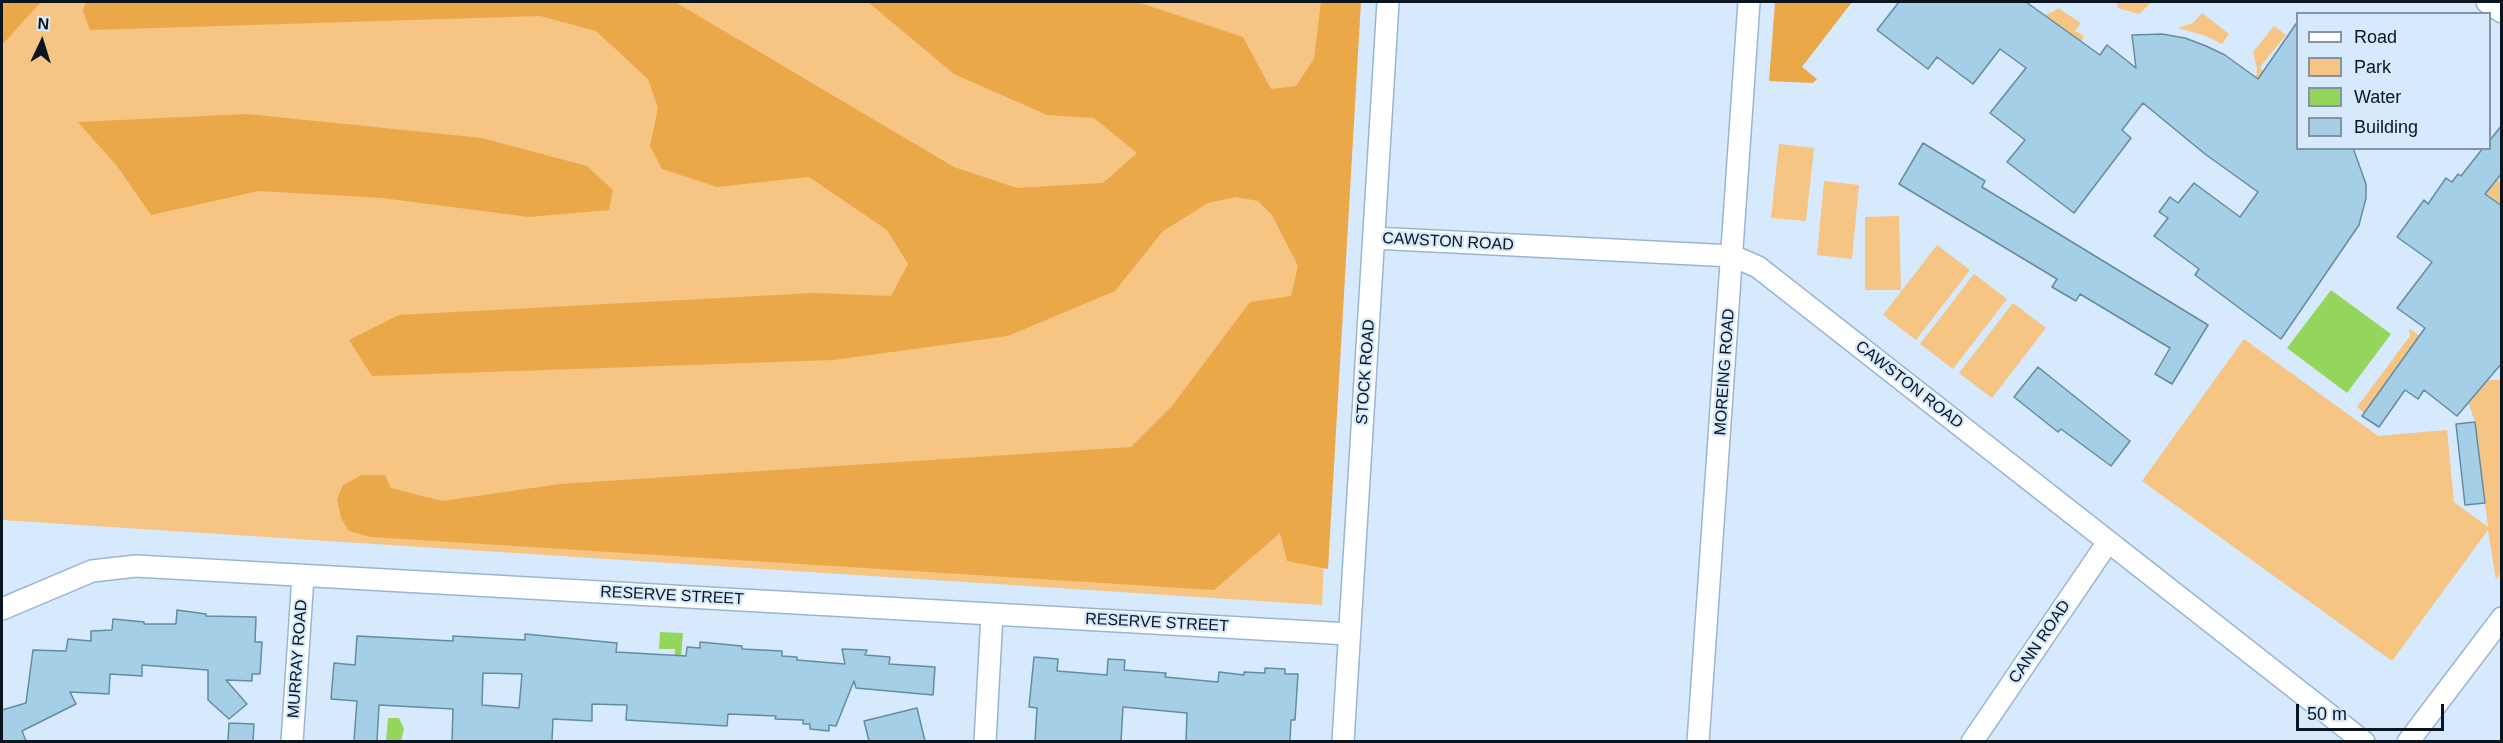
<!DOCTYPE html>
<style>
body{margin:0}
#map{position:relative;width:2503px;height:743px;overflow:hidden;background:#d7e9fd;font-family:Arial,sans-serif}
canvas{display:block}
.frame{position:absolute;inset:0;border:3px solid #0a1520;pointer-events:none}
.legend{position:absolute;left:2296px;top:12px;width:195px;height:138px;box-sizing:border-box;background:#d7e9fd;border:2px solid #8594a5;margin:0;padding:8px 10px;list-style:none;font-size:18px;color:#0a1520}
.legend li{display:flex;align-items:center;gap:12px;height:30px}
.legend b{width:30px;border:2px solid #8594a5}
.north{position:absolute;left:12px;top:12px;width:60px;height:60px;-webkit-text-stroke:4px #d7e9fd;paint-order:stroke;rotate:4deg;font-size:16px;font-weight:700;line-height:24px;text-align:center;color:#0a1520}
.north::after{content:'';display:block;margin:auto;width:21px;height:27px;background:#0a1520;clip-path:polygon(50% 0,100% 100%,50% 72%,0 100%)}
.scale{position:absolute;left:2296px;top:704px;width:148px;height:27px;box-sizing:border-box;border:3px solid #0a1520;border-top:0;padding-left:8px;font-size:18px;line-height:21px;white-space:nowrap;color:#0a1520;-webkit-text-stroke:4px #d7e9fd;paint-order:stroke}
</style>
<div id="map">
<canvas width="2503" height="743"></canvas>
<div class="frame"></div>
<ul class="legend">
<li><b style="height:8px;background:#fff"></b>Road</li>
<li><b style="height:16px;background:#f6c483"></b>Park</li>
<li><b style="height:16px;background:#94d65c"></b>Water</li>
<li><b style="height:16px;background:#a4cfe7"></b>Building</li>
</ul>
<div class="north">N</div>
<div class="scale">50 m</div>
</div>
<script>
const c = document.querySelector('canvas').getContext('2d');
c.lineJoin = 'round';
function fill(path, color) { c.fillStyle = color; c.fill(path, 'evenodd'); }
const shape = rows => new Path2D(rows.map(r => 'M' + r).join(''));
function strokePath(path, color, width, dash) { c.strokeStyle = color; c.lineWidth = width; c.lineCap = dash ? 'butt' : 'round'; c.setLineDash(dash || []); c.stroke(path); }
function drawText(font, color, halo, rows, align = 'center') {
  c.font = font + ' Arial,sans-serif'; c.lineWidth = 4.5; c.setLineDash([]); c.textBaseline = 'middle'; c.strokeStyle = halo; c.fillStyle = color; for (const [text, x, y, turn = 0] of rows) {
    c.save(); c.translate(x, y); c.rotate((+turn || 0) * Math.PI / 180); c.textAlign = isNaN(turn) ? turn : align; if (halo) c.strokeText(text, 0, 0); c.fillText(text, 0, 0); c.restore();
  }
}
const green = shape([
 [2,2,1350,2,1322,605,2,520],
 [2117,2,2152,2,2139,14,2118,8],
 [2058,8,2081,23,2075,31,2084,36,2081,43,2044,15,2053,12],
 [2202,13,2229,34,2222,44,2206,36,2178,28,2193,23],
 [2274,26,2286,35,2260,67,2266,77,2264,82,2256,78,2257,68,2253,52],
 [1779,144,1814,148,1806,221,1771,218],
 [2470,164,2501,182,2501,206,2461,176],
 [1824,181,1859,185,1852,259,1817,255],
 [1899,216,1901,290,1865,290,1865,217],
 [1937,245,1970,270,1916,340,1883,315],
 [1974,274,2007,299,1953,369,1920,344],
 [2013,303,2046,328,1992,398,1959,373],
 [2409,328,2484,385,2489,380,2501,380,2501,572,2496,580,2488,530,2392,661,2142,481,2244,339,2378,436,2447,430,2454,502,2488,527,2475,422,2468,402,2437,373,2407,352,2364,413,2357,407,2410,336]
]);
const forest = shape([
 [2,2,41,2,2,45],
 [86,2,675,2,954,167,1017,188,1103,183,1137,153,1094,118,1047,115,954,74,868,2,1137,2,1243,37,1271,89,1296,86,1314,59,1321,2,1361,2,1328,569,1287,561,1280,533,1214,590,371,537,349,531,341,518,337,499,343,485,362,475,385,475,391,488,442,501,560,484,1131,447,1172,406,1250,302,1291,296,1298,266,1272,215,1258,201,1236,197,1208,203,1163,231,1115,291,1008,336,834,360,372,376,349,340,399,315,814,293,891,296,908,264,887,230,809,177,717,187,662,169,650,146,658,108,648,79,596,31,540,16,90,30,83,11],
 [1775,2,1852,2,1802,67,1817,79,1813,83,1769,81],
 [247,114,482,138,587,166,613,190,609,210,529,217,382,198,259,191,151,215,117,166,78,122]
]);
const water = shape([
 [2331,290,2391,334,2347,393,2287,348],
 [660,632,683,633,680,670,674,669,675,649,659,649],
 [388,718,399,718,404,729,401,741,386,741]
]);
const building = shape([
 [1899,2,2026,2,2100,55,2107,45,2136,68,2132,35,2162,34,2185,38,2206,46,2225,55,2258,79,2298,21,2298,148,2353,148,2366,184,2366,198,2359,225,2281,339,2195,275,2199,269,2154,236,2168,218,2159,212,2170,197,2178,203,2194,183,2240,217,2258,192,2205,154,2143,103,2122,130,2131,138,2074,213,2007,162,2025,140,1990,113,2026,68,2000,49,1973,84,1937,57,1928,69,1877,30,1899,2],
 [2502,125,2502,173,2485,194,2502,206,2502,363,2457,416,2424,390,2418,399,2405,390,2379,427,2362,416,2425,328,2397,308,2432,262,2397,237,2424,200,2428,204,2446,178,2452,182,2458,174,2461,176,2483,148,2490,148,2490,140,2502,125],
 [1923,143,1985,181,1982,187,2208,325,2172,384,2155,374,2170,348,2080,294,2076,301,2052,287,2057,279,1899,184,1923,143],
 [2038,367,2130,441,2111,466,2061,429,2058,432,2014,397,2038,367],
 [2475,422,2485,503,2465,505,2456,424,2475,422],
 [177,610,206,614,206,616,256,617,255,642,262,642,260,674,252,674,252,681,226,680,247,704,229,719,208,700,208,670,142,665,142,676,110,674,109,694,70,692,76,704,22,731,26,741,2,741,2,710,26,703,33,650,66,651,68,639,91,641,91,631,112,630,113,619,144,622,144,624,176,624,177,610],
 [525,634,617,643,616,652,686,656,687,647,700,648,700,642,742,646,742,649,782,651,782,656,797,657,797,660,845,664,842,649,867,650,865,655,890,657,889,664,935,667,933,695,856,688,854,681,836,726,829,725,829,731,810,729,810,724,803,724,803,720,775,719,776,716,728,714,727,726,626,720,627,705,592,704,592,721,553,719,552,741,452,741,453,709,379,705,377,741,354,741,357,701,331,699,334,663,355,665,357,636,453,641,453,636,525,640,525,634],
 [483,673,522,674,519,708,482,705,483,673],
 [1034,657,1058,659,1057,671,1107,675,1108,659,1125,660,1124,670,1166,673,1165,677,1218,682,1219,672,1244,675,1244,672,1265,673,1265,668,1285,669,1285,674,1298,674,1295,720,1291,720,1290,741,1186,741,1187,713,1123,707,1121,741,1035,741,1037,708,1029,707,1034,657],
 [917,708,925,741,869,741,864,721,917,708],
 [229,723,254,724,253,741,228,741,229,723]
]);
const minor = shape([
 [2487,2,2502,12],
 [1374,238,1733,256,1758,267,2364,742],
 [2,609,92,571,136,566,1349,634],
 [292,742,303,576],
 [985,742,992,614],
 [1343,742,1388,2],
 [1698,742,1749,2],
 [1972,742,2108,542],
 [2408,742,2502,618]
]);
const streetNames = [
 ["CAWSTON ROAD",1448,242,3],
 ["STOCK ROAD",1366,372,-86],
 ["MOREING ROAD",1725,372,-86],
 ["CAWSTON ROAD",1909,385,38],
 ["RESERVE STREET",672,596,3],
 ["RESERVE STREET",1157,623,3],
 ["CANN ROAD",2040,642,-56],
 ["MURRAY ROAD",298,659,-86]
];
fill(green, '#f6c483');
fill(forest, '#eba849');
fill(water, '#94d65c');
fill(building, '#a4cfe7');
strokePath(building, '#638ca2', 1.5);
strokePath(minor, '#99b5d6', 24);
strokePath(minor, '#fff', 21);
drawText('16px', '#0a1520', '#d7e9fd', streetNames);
</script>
